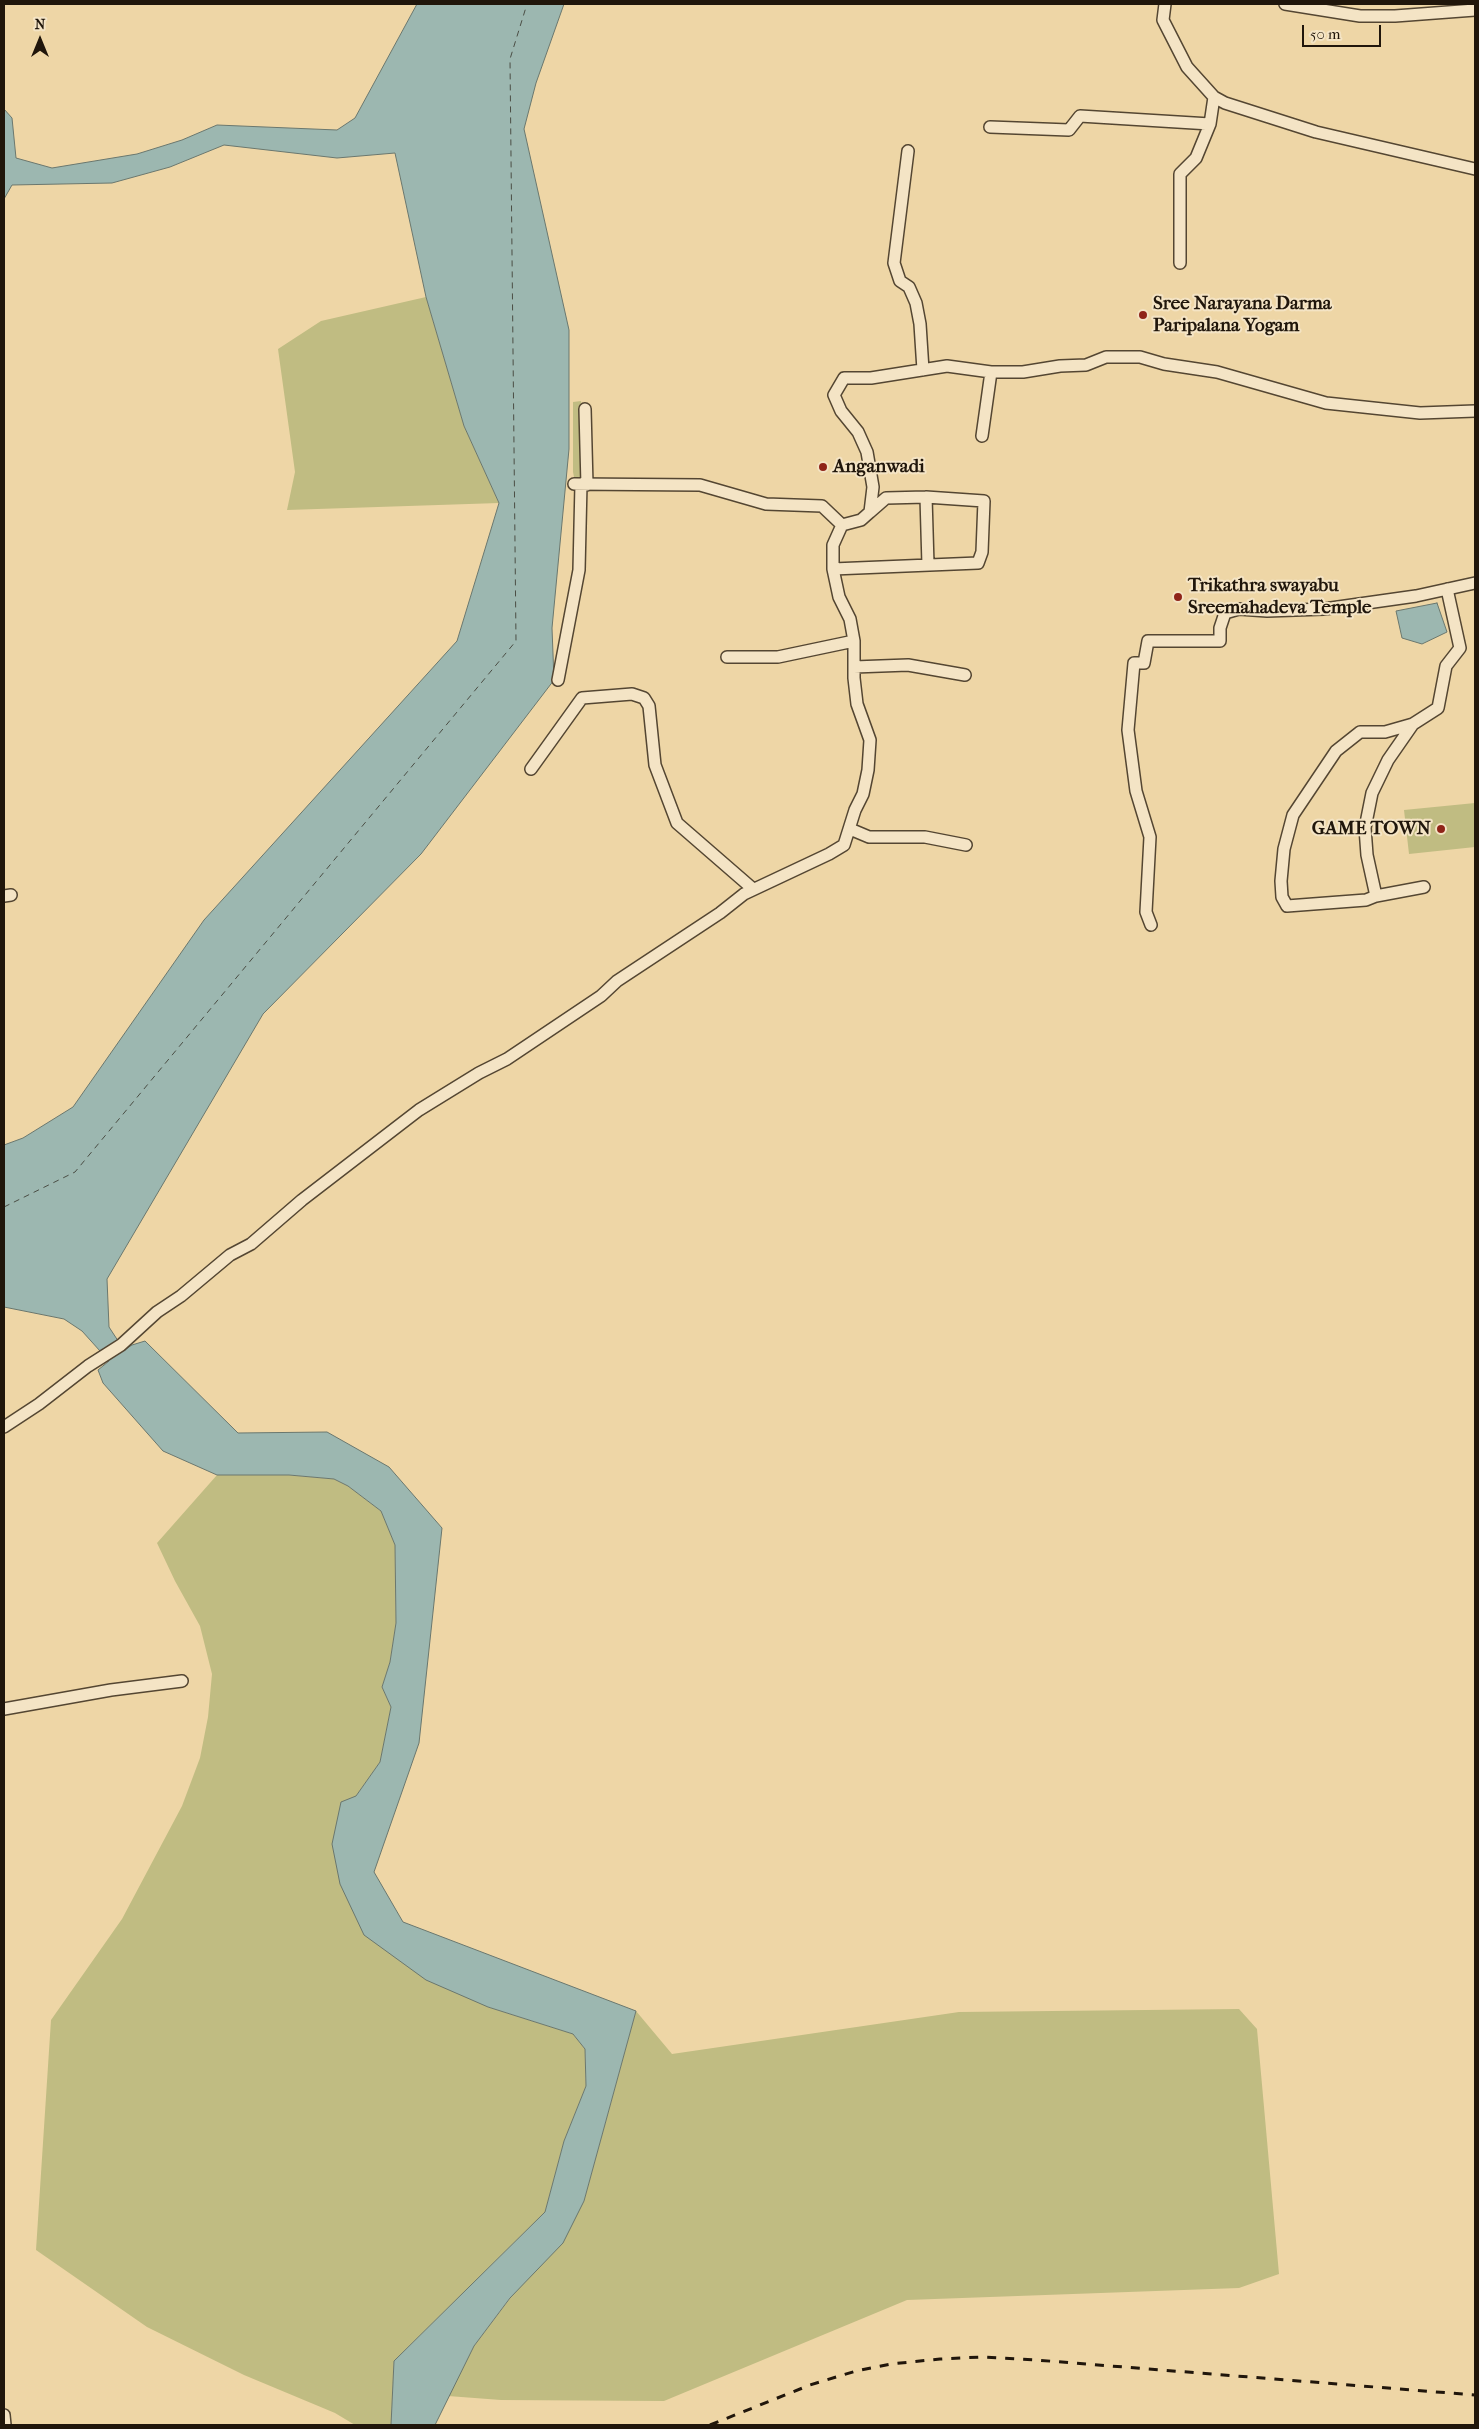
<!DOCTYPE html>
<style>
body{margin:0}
#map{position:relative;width:1479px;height:2429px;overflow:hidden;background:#eed6a6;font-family:"IM FELL French Canon",serif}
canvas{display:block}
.frame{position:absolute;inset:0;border:5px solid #20160b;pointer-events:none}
.north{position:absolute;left:15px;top:15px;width:50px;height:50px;-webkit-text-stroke:4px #f4e4c5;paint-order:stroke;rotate:0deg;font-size:14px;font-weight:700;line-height:20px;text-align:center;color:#20160b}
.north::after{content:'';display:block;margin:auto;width:18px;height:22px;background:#20160b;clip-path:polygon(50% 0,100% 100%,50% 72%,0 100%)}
.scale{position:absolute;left:1302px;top:25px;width:79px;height:22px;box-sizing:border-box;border:2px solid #20160b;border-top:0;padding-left:6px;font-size:15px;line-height:18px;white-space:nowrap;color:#20160b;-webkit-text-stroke:4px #f4e4c5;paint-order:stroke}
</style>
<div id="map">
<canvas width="1479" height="2429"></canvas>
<div class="frame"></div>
<div class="north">N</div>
<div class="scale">50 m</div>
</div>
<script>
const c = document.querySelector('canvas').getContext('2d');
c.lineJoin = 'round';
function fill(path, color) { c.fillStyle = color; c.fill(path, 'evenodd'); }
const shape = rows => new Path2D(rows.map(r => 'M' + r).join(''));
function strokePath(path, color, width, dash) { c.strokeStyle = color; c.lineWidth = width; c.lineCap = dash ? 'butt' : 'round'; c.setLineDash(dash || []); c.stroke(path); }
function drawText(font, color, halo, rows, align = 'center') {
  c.font = font + ' "IM FELL French Canon",serif'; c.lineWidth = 4; c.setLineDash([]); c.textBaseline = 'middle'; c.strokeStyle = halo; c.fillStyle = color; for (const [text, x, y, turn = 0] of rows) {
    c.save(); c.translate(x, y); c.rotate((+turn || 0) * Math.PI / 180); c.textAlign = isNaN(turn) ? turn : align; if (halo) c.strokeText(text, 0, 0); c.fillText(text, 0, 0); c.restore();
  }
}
const green = shape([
 [426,297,464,426,499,503,287,510,295,472,278,349,321,321],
 [581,401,583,416,583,477,574,477,573,472,573,402],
 [1475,803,1475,847,1409,854,1404,810],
 [217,1475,289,1475,334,1479,348,1486,381,1511,395,1545,396,1623,390,1662,382,1687,391,1707,380,1762,356,1796,340,1884,488,2007,573,2034,585,2049,586,2086,564,2141,545,2212,394,2361,391,2425,355,2425,335,2413,244,2375,147,2327,36,2250,51,2020,122,1919,182,1806,200,1758,208,1717,212,1674,200,1626,175,1581,157,1543],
 [1239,2009,1257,2029,1279,2274,1239,2288,907,2300,664,2401,501,2400,448,2396,474,2346,584,2201,636,2011,672,2054,959,2012]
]);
const water = shape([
 [417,4,564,4,536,83,524,129,569,330,569,449,552,628,554,680,421,854,263,1014,107,1279,109,1327,124,1350,132,1345,145,1341,238,1433,327,1432,389,1467,442,1528,419,1743,374,1872,403,1922,636,2011,584,2201,563,2243,510,2298,474,2346,435,2425,391,2425,394,2361,545,2212,564,2141,586,2086,585,2049,573,2034,488,2007,426,1980,364,1935,340,1884,332,1844,341,1802,356,1796,380,1762,391,1707,382,1687,390,1662,396,1623,395,1545,381,1511,348,1486,334,1479,289,1475,217,1475,163,1451,103,1383,98,1370,109,1361,82,1331,64,1319,4,1307,4,1145,23,1138,73,1107,204,920,457,641,499,503,464,426,426,297,395,153,337,158,224,145,170,167,112,183,12,185,4,199,4,109,12,118,16,158,52,168,137,154,182,140,217,125,337,130,355,118,417,4],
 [1437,603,1447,632,1422,644,1402,638,1396,611,1437,603]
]);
const ferry = shape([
 [4,1207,75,1172,516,641,510,59,527,4]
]);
const minor = shape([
 [1165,4,1163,20,1187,67,1214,97,1225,103,1316,132,1475,169],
 [1285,4,1360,16,1395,16,1475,10],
 [990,127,1069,130,1080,116,1210,124],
 [908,151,894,263,900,281,909,287,916,303,920,324,923,370],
 [1180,263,1180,174,1196,158,1210,124,1214,97],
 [585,409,587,485],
 [982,436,991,372],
 [574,484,700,485,766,504,822,506,842,525],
 [926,497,928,565],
 [833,569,978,563,982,552,984,501,926,497,886,498,870,512],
 [727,657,778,657,854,641],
 [854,667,908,665,965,675],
 [558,680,579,570,581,484],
 [1413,724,1388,760,1372,793,1365,828,1367,855,1376,896,1366,900,1287,906,1282,897,1281,881,1284,849,1293,815,1336,751,1360,732,1385,732,1413,724,1438,708,1446,666,1460,648,1447,589],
 [531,769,582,698,632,694,644,698,649,706,655,765,677,823,753,889],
 [850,829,869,837,925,837,966,845],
 [4,896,11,895],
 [1376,896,1424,887],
 [1151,925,1146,912,1150,837,1136,791,1128,730,1134,663,1144,663,1148,641,1220,641,1220,628,1225,613,1239,609,1267,611,1324,609,1416,596,1475,583],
 [4,1427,39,1404,88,1366,121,1345,157,1312,181,1296,230,1255,251,1244,302,1200,419,1110,479,1073,507,1059,601,996,617,981,720,913,744,894,829,854,844,845,855,810,863,794,868,770,870,740,857,704,854,678,854,641,850,619,839,597,833,569,833,545,842,525,861,520,870,512,873,487,867,452,858,432,841,411,834,395,844,378,871,378,947,366,991,372,1023,372,1060,366,1086,365,1106,357,1140,357,1164,364,1217,372,1326,403,1420,413,1475,411],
 [4,1709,111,1690,182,1681],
 [4,2415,5,2425]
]);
const rail = shape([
 [710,2425,810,2385,856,2371,891,2364,940,2359,982,2357,1036,2360,1475,2395]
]);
const markers = [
 [1143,315,5,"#8f2418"],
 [823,467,5,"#8f2418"],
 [1178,597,5,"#8f2418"],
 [1441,829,5,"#8f2418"]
];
const poiNames = [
 ["Sree Narayana Darma",1153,304],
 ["Paripalana Yogam",1153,326],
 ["Anganwadi",833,467],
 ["Trikathra swayabu",1188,586],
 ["Sreemahadeva Temple",1188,608],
 ["GAME TOWN",1431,829,"right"]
];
fill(green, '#c0bc82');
fill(water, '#9cb7b0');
strokePath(water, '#6a776e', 1);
strokePath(ferry, '#4b4e45', 1, [6, 5]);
strokePath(minor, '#544632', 14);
strokePath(minor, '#f4e4c5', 11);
strokePath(rail, '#20160b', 3, [9, 9]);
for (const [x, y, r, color] of markers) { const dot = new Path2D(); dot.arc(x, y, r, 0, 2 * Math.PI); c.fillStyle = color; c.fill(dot); strokePath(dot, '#f4e4c5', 2); }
drawText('bold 19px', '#20160b', '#f4e4c5', poiNames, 'left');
</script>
